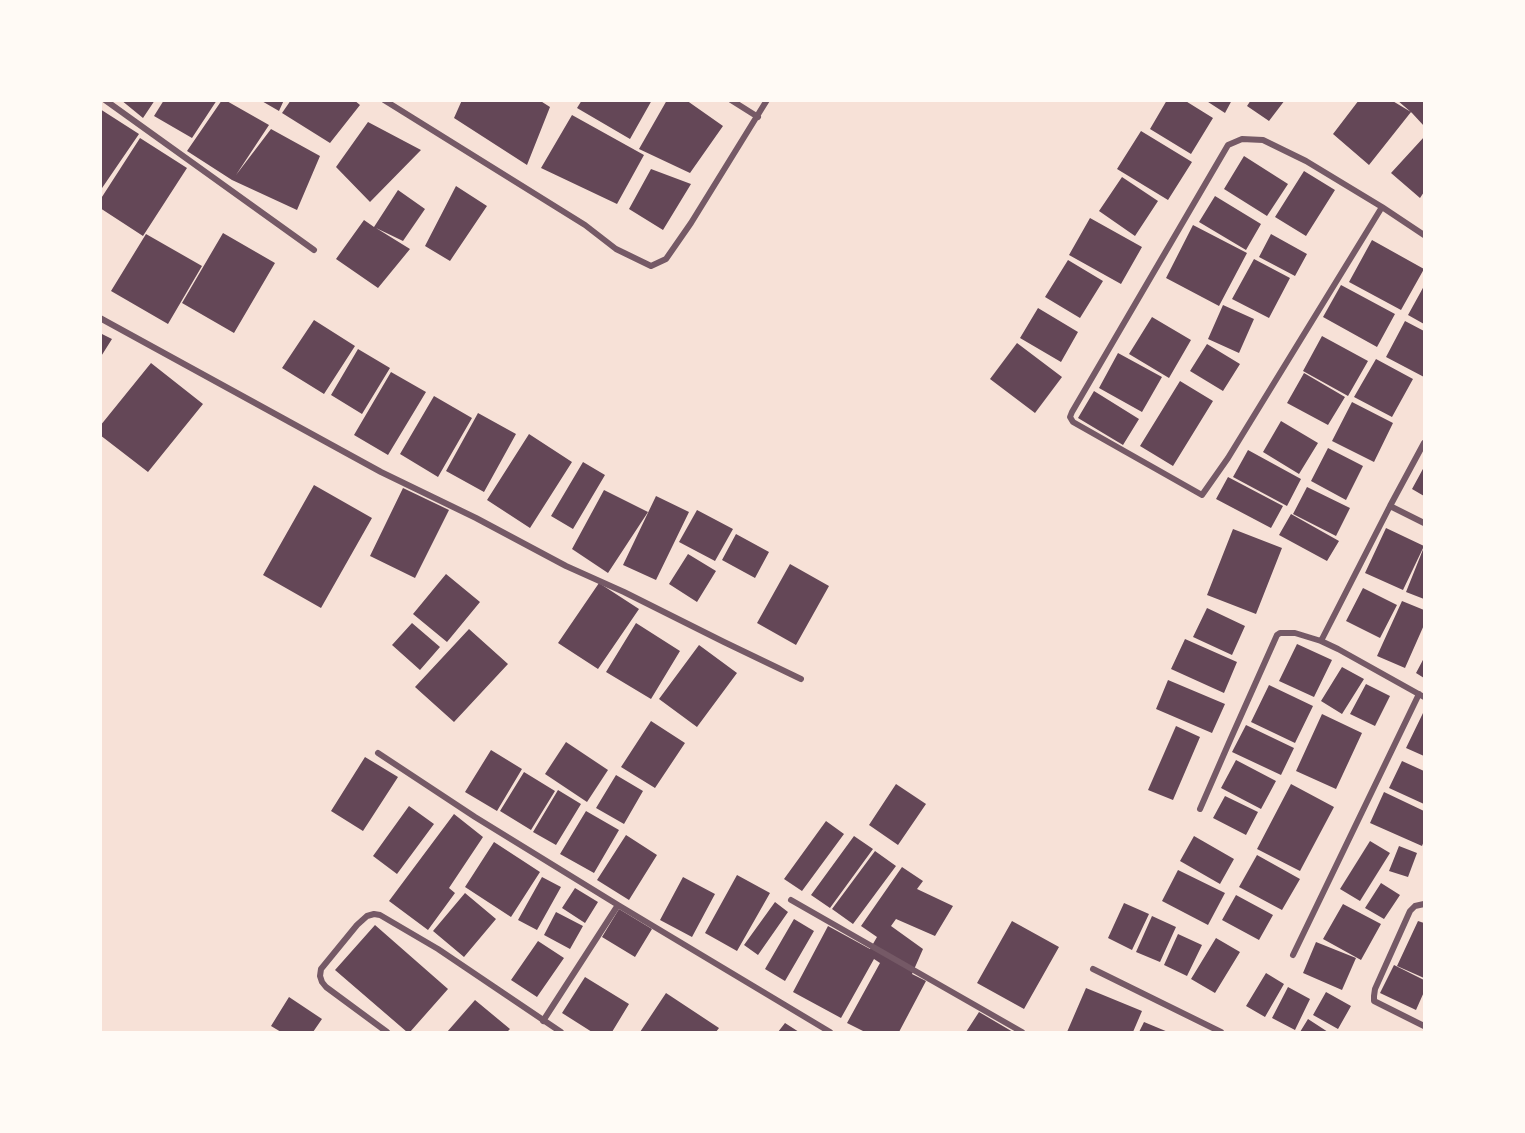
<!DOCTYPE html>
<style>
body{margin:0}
#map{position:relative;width:1525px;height:1133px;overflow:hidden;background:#f7e1d7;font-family:Literata,serif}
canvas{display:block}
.frame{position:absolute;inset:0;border:102px solid #fffaf5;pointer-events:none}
</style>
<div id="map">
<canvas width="1525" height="1133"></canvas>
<div class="frame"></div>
</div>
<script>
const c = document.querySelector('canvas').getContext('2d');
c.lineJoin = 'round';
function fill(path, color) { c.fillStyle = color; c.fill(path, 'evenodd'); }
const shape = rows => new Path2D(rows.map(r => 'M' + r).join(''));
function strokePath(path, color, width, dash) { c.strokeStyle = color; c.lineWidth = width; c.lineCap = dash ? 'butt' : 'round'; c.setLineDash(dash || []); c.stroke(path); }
const building = shape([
 [121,100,155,100,143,118],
 [164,100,217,100,192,138,154,116],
 [222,100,225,100,269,125,236,175,271,129,320,156,297,210,232,180,187,151],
 [260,100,284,100,279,111],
 [291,100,354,100,360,105,330,143,282,113],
 [462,100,539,100,550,107,527,165,454,118],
 [582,100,652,100,630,139,577,108],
 [667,100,686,100,723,126,690,173,639,149],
 [1167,100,1184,100,1213,118,1191,154,1150,129],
 [1205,100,1232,100,1225,113],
 [1251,100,1285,100,1269,121,1247,106],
 [1359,100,1391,100,1411,112,1369,165,1333,134],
 [1397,100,1424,100,1424,126,1412,113],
 [100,109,139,134,100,191],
 [572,115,644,155,617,204,541,168],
 [368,122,421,150,370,202,336,167],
 [1141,131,1192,162,1168,200,1117,169],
 [1424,137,1424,192,1420,198,1391,173],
 [140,138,187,168,143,236,100,208,100,200],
 [1244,156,1288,184,1267,216,1224,189],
 [651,169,691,184,663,230,629,209],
 [1304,171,1335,190,1306,236,1275,217],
 [1122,177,1158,201,1135,236,1099,211],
 [456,186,487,206,450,261,425,246],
 [398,190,425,209,403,241,376,228,410,249,378,288,336,259,364,220,374,227],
 [1215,196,1261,224,1246,250,1199,222],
 [1090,218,1142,247,1121,284,1069,255],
 [1193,225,1247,253,1219,306,1166,278],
 [223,233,275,263,234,333,182,303],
 [146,234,202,266,168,324,111,291],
 [1271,234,1307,254,1295,276,1259,257],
 [1372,240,1424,269,1401,310,1349,282],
 [1254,259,1290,278,1269,318,1232,299],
 [1068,260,1103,281,1080,318,1045,297],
 [1341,285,1395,314,1377,347,1323,317],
 [1424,286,1424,324,1408,315],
 [1223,305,1254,319,1239,353,1208,339],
 [1038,308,1078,332,1061,362,1020,338],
 [1152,317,1191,340,1169,378,1129,354],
 [314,320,355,346,324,394,282,368],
 [1405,321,1424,331,1424,377,1386,357],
 [100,333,112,339,100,358],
 [1322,336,1368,361,1348,396,1303,371],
 [1017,343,1062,377,1035,413,990,379],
 [1207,344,1240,364,1223,391,1190,371],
 [358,349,390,368,362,414,331,395],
 [1118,353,1162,377,1142,412,1099,388],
 [1376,359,1413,379,1392,417,1354,397],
 [151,363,203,404,148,472,100,435,100,426],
 [391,372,426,392,388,455,354,435],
 [1304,373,1345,397,1328,425,1287,403],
 [1180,381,1213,401,1173,466,1140,446],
 [1094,391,1139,419,1123,445,1078,418],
 [434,396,472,418,438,477,400,454],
 [1352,402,1393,423,1374,462,1332,441],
 [478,413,516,434,484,492,446,471],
 [1281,421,1318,443,1299,474,1263,452],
 [529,434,572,462,530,528,487,500],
 [1328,448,1363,466,1346,500,1311,481],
 [1248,450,1301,479,1287,506,1233,477],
 [583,462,605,475,573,529,551,516],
 [1424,467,1424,496,1412,489],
 [1228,477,1283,506,1271,528,1216,499],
 [314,485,372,518,321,608,263,575],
 [1307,487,1350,508,1336,536,1293,514],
 [403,488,449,510,415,578,370,556],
 [604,490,648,512,608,573,572,549],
 [656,496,689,512,656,580,623,565],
 [697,510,733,529,715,561,679,542],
 [1291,514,1339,541,1327,561,1279,535],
 [1386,528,1424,546,1403,590,1365,573],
 [1233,529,1282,548,1256,614,1207,595],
 [736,534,769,552,755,578,722,560],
 [1424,547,1424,599,1406,592],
 [688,554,716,571,697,602,669,584],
 [790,564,829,586,796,645,757,623],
 [446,574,480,602,447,642,413,614],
 [599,583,639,609,598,669,558,643],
 [1363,588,1397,605,1380,638,1346,621],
 [1402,601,1424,610,1424,625,1405,668,1377,656],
 [1207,608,1245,626,1232,655,1193,637],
 [412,623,440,647,420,670,392,645],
 [636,623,680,651,651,699,606,672],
 [469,629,508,664,454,722,415,687],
 [1185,639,1237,662,1224,693,1171,669],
 [1297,644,1332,660,1314,697,1279,681],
 [699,645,737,673,697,727,659,699],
 [1424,658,1424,678,1416,673],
 [1342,667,1364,679,1342,714,1321,701],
 [1168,680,1225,704,1212,733,1156,709],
 [1366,684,1390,696,1375,726,1350,714],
 [1269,685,1313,706,1295,743,1251,722],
 [1423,713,1424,714,1424,756,1406,748],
 [1322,714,1362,733,1336,789,1296,771],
 [651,721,685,743,655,788,621,767],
 [1246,725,1294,748,1281,775,1232,752],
 [1176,726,1200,737,1173,800,1148,790],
 [566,742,608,770,587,802,545,774],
 [491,750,522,769,497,811,465,792],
 [365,757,398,777,363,831,331,811],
 [1236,760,1276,781,1261,809,1221,788],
 [1402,761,1424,771,1424,804,1389,788],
 [524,772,555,791,531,830,500,811],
 [616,775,643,791,624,824,596,808],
 [896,784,926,804,898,845,869,825],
 [1291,784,1334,807,1300,871,1257,849],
 [558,790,581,804,556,845,533,832],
 [1384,792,1424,811,1424,841,1422,846,1370,823],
 [1225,796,1258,812,1246,835,1213,818],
 [409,806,434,824,397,874,373,856],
 [586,811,619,830,594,873,560,854],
 [454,814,483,837,449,888,455,893,428,930,389,901],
 [826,821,844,834,802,891,784,879],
 [626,835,657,855,629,900,597,880],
 [854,836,873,849,830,908,811,895],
 [1194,836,1234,859,1220,884,1180,861],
 [1370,841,1390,853,1360,901,1340,889],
 [494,842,540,872,511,917,465,887],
 [1399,846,1417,853,1408,877,1389,871],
 [875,851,896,866,853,924,832,909],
 [1257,855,1300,879,1282,910,1239,887],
 [902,867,923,881,917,889,953,906,935,936,896,919,891,926,923,949,912,974,926,981,899,1032,865,1032,847,1023,880,963,874,959,841,1018,793,992,828,926,870,949,877,937,861,926],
 [1178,870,1225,893,1208,925,1162,901],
 [737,875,770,893,737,951,705,933],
 [542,877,561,887,537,930,518,920],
 [683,877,715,894,692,937,660,920],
 [1381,883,1400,895,1384,919,1365,908],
 [575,888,598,902,585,923,562,908],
 [465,893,496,919,464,957,433,931],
 [1236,895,1273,915,1259,940,1222,920],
 [775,902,788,912,758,955,744,945],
 [1124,903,1149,914,1132,950,1108,938],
 [1343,904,1381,924,1361,960,1323,939],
 [619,909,652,929,635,957,602,937],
 [556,912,583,926,570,949,544,935],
 [1152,916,1176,927,1160,962,1136,952],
 [794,919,814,931,785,981,765,969],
 [1012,921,1059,947,1024,1009,977,983],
 [1418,921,1424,923,1424,978,1397,966],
 [375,925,448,989,410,1032,407,1032,335,970],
 [1178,934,1202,945,1187,976,1164,965],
 [1216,938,1240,952,1215,993,1191,979],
 [538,941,564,958,537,997,511,980],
 [1316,942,1356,958,1342,990,1303,973],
 [1394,965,1424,980,1424,992,1416,1010,1380,993],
 [1266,973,1284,984,1265,1017,1246,1006],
 [585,977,629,1004,612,1032,592,1032,562,1013],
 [1288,987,1310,999,1295,1030,1272,1018],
 [1086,988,1142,1011,1133,1032,1067,1032],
 [1326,992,1351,1006,1338,1029,1313,1015],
 [666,993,719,1028,716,1032,640,1032],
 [289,997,322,1019,313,1032,281,1032,271,1026],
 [475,1000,510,1029,507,1032,447,1032],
 [979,1012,1013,1032,966,1032],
 [1308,1019,1328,1032,1300,1032],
 [1144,1022,1168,1032,1139,1032],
 [785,1023,799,1032,778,1032]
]);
const minor = shape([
 [105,100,314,250],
 [384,100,585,225,616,249,651,266,666,259,691,223,767,100],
 [731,100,758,117],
 [1382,207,1228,458,1202,495,1073,422,1070,417,1072,412,1228,145,1242,139,1263,140,1306,161,1382,207,1424,235],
 [100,318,381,472,476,518,566,566,624,592,724,642,801,679],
 [1390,506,1424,523],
 [1321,641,1390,506,1424,443],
 [378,753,475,817,618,905,830,1032],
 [1200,809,1231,738,1277,635,1280,633,1295,633,1321,641,1338,649,1424,697],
 [791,900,1022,1032],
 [1424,904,1415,906,1410,911,1375,989,1374,996,1374,1001,1424,1026],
 [1293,955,1419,694],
 [1093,969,1221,1032],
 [543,1021,618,905],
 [387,1032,326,987,322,982,320,976,321,969,357,925,367,916,374,914,380,915,438,949,561,1032]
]);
fill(building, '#644757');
strokePath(minor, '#755966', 6);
</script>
